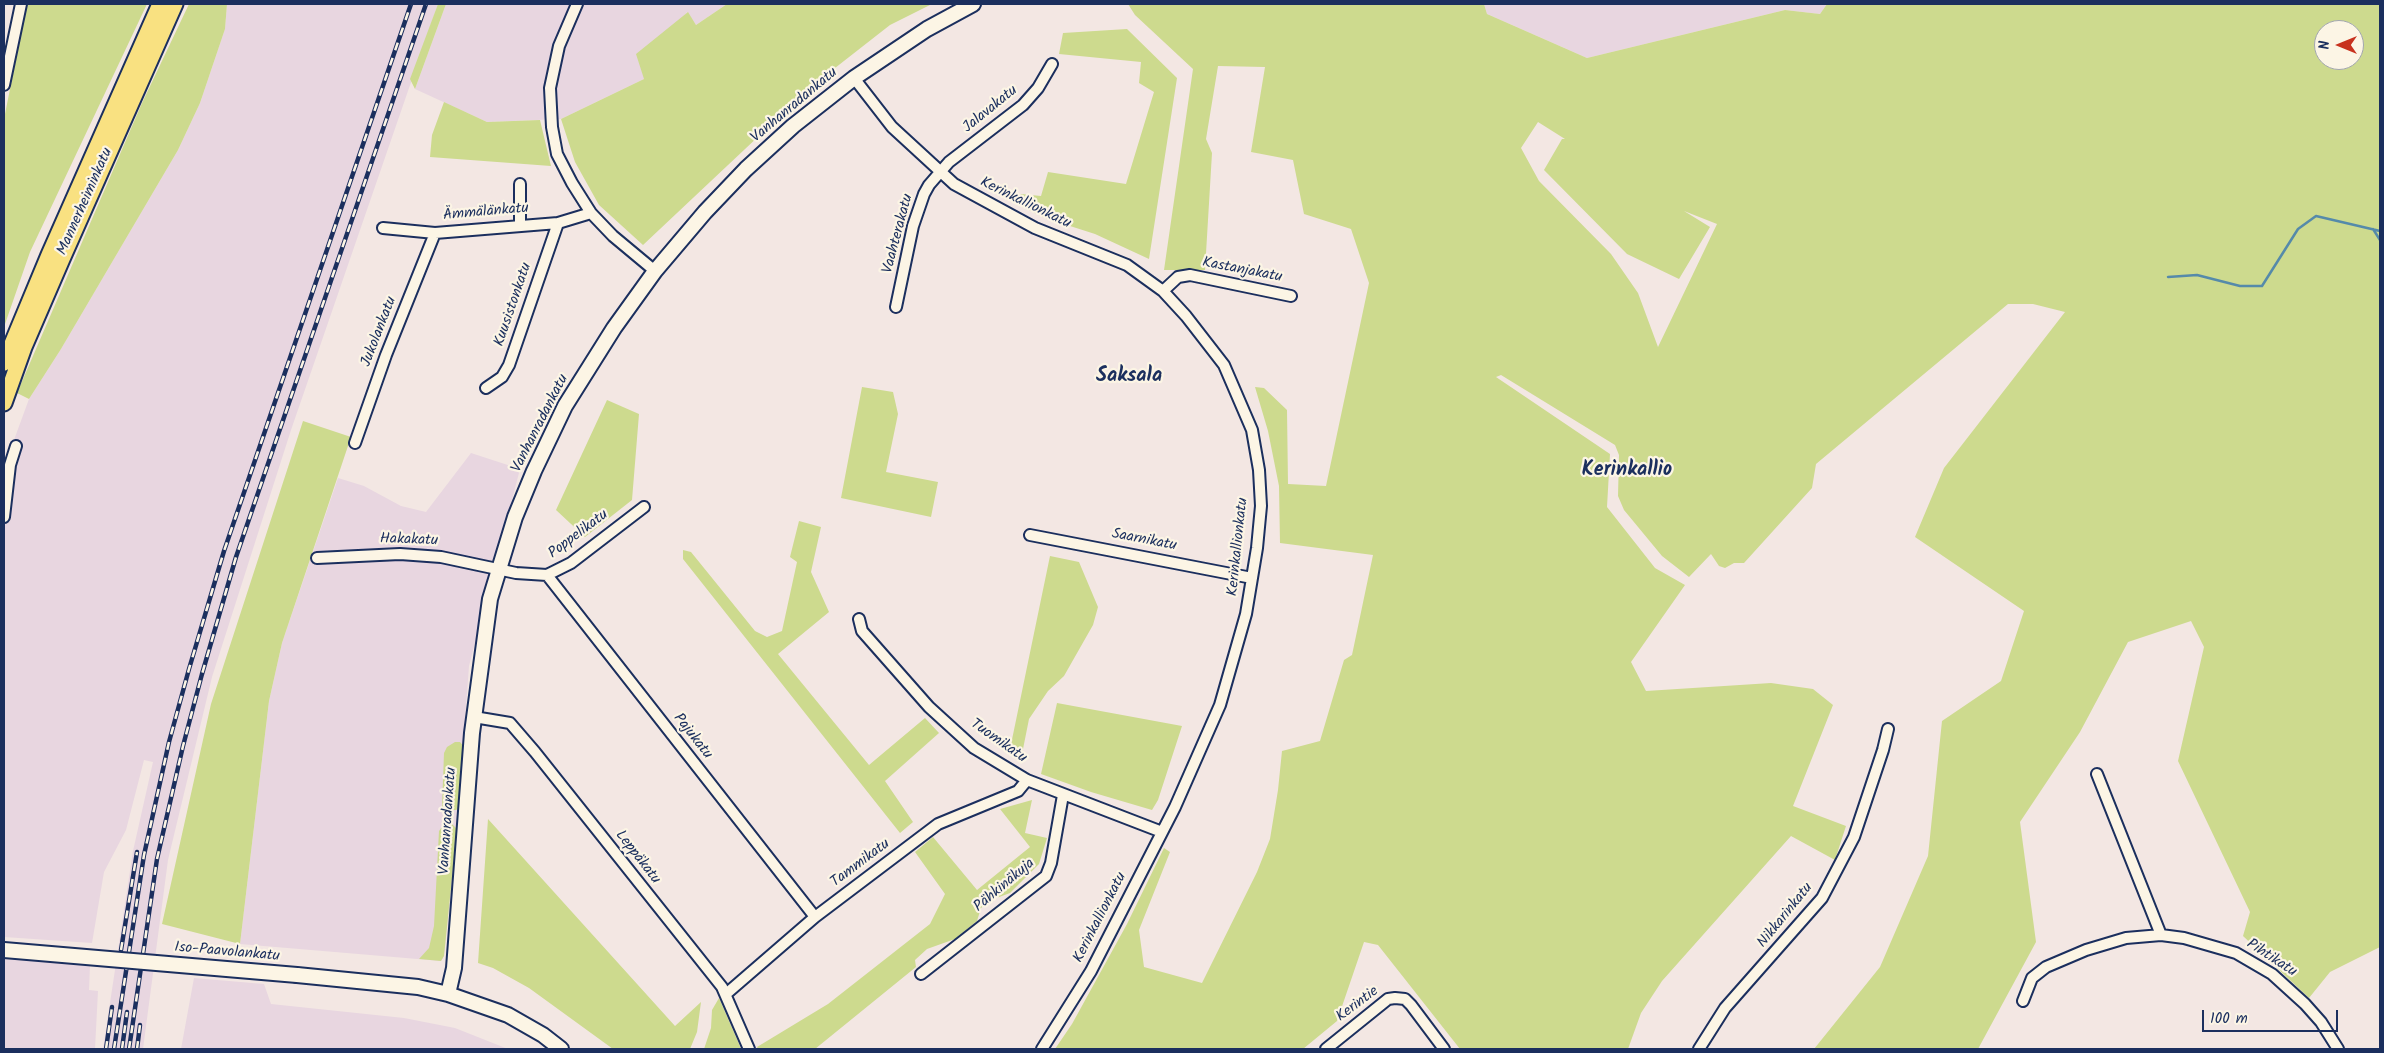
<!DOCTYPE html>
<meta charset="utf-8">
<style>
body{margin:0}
#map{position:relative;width:2384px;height:1053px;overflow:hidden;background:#f3e7e3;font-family:Kalam,sans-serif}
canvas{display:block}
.frame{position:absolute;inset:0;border:5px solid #1b2f5e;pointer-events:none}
.north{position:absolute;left:2314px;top:20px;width:50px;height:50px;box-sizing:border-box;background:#fcf5e5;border:1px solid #a2a6af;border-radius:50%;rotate:270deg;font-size:14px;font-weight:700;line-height:20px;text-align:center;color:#1b2f5e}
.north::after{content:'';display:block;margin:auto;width:18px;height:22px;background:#c8321e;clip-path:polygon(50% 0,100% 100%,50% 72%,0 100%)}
.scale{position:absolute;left:2202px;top:1010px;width:136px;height:22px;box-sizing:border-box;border:2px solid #1b2f5e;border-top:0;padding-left:6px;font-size:15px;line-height:18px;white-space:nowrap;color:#1b2f5e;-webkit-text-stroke:4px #fcf5e5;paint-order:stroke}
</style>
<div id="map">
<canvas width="2384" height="1053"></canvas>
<div class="frame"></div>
<div class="north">N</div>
<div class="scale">100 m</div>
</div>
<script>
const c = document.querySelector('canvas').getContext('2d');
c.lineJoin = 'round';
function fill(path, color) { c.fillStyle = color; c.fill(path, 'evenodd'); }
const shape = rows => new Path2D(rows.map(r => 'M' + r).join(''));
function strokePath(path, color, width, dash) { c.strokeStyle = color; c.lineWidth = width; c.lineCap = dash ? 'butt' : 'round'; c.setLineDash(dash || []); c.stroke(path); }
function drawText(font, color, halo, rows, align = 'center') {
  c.font = font + ' Kalam,sans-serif'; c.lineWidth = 4.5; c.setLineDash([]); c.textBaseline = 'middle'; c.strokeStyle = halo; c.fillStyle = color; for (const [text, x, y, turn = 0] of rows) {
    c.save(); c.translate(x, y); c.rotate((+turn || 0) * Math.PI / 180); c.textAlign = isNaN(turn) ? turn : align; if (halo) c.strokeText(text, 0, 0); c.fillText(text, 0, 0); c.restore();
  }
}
const built = shape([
 [227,4,438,4,291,430,212,677,168,860,143,1049,103,1049,133,851,153,762,144,760,126,830,104,872,92,943,4,937,4,480,7,459,29,399,61,349,178,150,200,103,225,29],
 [446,4,727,4,696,25,687,12,644,79,561,119,487,122,415,89],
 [1484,4,1827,4,1820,14,1785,10,1587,58,1487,14],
 [471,453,520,469,469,666,457,829,444,956,441,961,240,944,269,701,282,643,338,478,364,486,401,506,426,512],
 [4,958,90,966,89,990,98,991,95,1049,4,1049],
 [194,978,264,984,271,1004,404,1018,455,1028,508,1049,181,1049]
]);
const green = shape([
 [27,4,147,4,30,252,4,327,4,119],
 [189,4,227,4,225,29,200,103,178,150,61,349,29,399,17,393,142,103],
 [438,4,446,4,415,89,410,79],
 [727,4,932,4,890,25,812,86,643,245,599,205,575,162,561,119,644,79,636,54,688,12,696,25],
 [1128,4,1484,4,1487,14,1587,58,1785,10,1820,14,1827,4,2380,4,2380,947,2330,972,2309,998,2243,936,2250,912,2178,761,2204,647,2191,621,2128,642,2080,732,2020,822,2036,942,1978,1049,1814,1049,1880,967,1928,856,1942,721,2001,681,2024,611,1915,537,1944,468,2065,312,2033,304,2008,304,1816,464,1812,488,1744,563,1734,563,1725,568,1719,566,1711,554,1689,577,1662,556,1624,510,1618,496,1619,455,1615,445,1501,375,1496,377,1610,454,1607,507,1655,568,1685,585,1631,662,1646,691,1771,683,1813,689,1833,705,1793,806,1846,826,1835,860,1791,836,1662,981,1641,1013,1628,1049,1460,1049,1378,945,1364,942,1337,1021,1303,1049,1055,1049,1072,1024,1127,924,1164,848,1170,852,1139,930,1144,967,1202,983,1257,872,1270,839,1278,790,1282,751,1320,741,1344,660,1352,655,1373,555,1280,543,1279,486,1268,431,1255,387,1264,388,1287,410,1288,484,1326,486,1369,283,1351,229,1304,214,1293,160,1251,152,1265,67,1218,66,1206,139,1212,153,1205,270,1164,270,1193,69,1135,15],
 [2324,30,2354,30,2354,60,2324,60],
 [1538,122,1565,139,1562,139,1544,170,1627,254,1679,279,1710,227,1684,211,1717,224,1658,347,1638,293,1611,254,1539,181,1521,148],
 [1127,29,1177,78,1149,259,1095,234,1045,218,1015,203,1021,194,1041,196,1048,172,1126,184,1154,92,1139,83,1141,62,1059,54,1063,33],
 [444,102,487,122,540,120,551,166,430,157,432,135],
 [862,387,893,392,898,414,886,472,938,482,931,517,841,498],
 [607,400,639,414,632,500,585,537,556,510],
 [303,421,351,437,282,643,269,701,240,944,162,924,211,704],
 [799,521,821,527,811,572,829,612,778,654,869,765,925,718,939,733,885,781,913,822,900,833,683,559,683,550,691,552,755,631,767,637,782,631,797,562,790,557],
 [1050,556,1079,562,1098,607,1093,625,1064,676,1048,691,1029,719,1021,759,1009,754],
 [1057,703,1182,726,1158,800,1152,810,1091,792,1041,774],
 [455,742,460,742,465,748,460,807,456,810,449,810,442,807,444,753,447,747],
 [1032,800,1025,833,1047,838,1039,864,1010,893,991,900,981,908,977,921,955,939,927,949,915,960,916,967,815,1049,758,1049,757,1047,828,1004,930,924,945,894,915,852,933,837,977,890,1030,847,1000,809],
 [488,819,675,1026,701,1002,697,1032,690,1049,613,1049,529,988,493,968,478,963],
 [452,824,457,829,444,956,441,961,419,959,429,948,434,926,439,831,442,827],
 [719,998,739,1044,741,1049,704,1049,711,1028,712,1010]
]);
const stream = shape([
 [2373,229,2380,240],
 [2168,277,2197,275,2240,286,2262,286,2298,229,2316,216,2380,231]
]);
const street = shape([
 [577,4,559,46,550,88,552,127,557,154,572,183,591,213,613,236,655,271],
 [854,78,892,127,954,184,1035,228,1127,265,1163,291,1186,316,1224,365,1252,430,1259,470,1261,506,1257,548,1246,614,1220,705,1175,807,1091,971,1042,1049],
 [4,85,21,4],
 [520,184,520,225],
 [383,228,435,233,558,223,591,213],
 [1163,291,1178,277,1190,275,1291,296],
 [896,307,913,226,924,194,929,185,949,162,1023,105,1038,88,1052,64],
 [486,388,502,377,509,365,558,223],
 [355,443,386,355,435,233],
 [4,517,10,465,16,446],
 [1030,535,1252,578],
 [317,558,400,554,441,557,516,573,547,575,571,563,644,507],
 [547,575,815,917],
 [859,619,862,631,929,707,974,748,1027,780,1162,832],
 [474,717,510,723,535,752,722,987,749,1049],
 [2097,774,2161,935],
 [921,974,1046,876,1051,863,1063,795],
 [726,994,815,917,938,824,1018,791,1027,780],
 [2023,1001,2032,978,2046,967,2086,950,2126,938,2161,935,2184,938,2236,953,2272,974,2305,1004,2321,1022,2338,1049],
 [1326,1049,1388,999,1395,998,1405,999,1411,1005,1444,1049],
 [1699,1049,1725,1008,1822,898,1854,837,1883,750,1888,729]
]);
const secondary = shape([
 [297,975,418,987,448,994,508,1015,543,1035,561,1049],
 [448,994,454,968,472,733,490,599,515,517,534,471,565,406,614,328,655,271,705,212,746,169,793,126,854,78,927,29,973,4]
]);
const primary = shape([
 [4,363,49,255,160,4],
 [4,403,24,347,62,259,175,4]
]);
const rail = shape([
 [121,950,137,852],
 [106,1049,112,1007],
 [114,1049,144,855,169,742,189,669,224,551,411,4],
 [122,1049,127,1012],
 [129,1049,157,859,183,746,202,674,236,557,426,4],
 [137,1049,140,1025]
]);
const secondaryBridge = shape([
 [4,950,297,975]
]);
const streetNames = [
 ["Vanhanradankatu",795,106,-40],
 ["Jalavakatu",991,110,-39],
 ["Mannerheiminkatu",86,202,-66],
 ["Kerinkallionkatu",1025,204,26],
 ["Ämmälänkatu",486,213,-5],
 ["Vaahterakatu",899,234,-75],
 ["Kastanjakatu",1242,271,11],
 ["Kuusistonkatu",514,305,-71],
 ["Jukolankatu",380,332,-69],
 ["Vanhanradankatu",541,424,-63],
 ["Poppelikatu",579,535,-37],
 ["Hakakatu",409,541,2],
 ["Saarnikatu",1144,541,11],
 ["Kerinkallionkatu",1239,547,-84],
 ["Pajukatu",692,737,52],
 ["Tuomikatu",998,742,35],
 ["Vanhanradankatu",449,821,-86],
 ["Leppäkatu",637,858,52],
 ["Tammikatu",861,864,-37],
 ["Pähkinäkuja",1005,886,-40],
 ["Nikkarinkatu",1786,916,-51],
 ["Kerinkallionkatu",1101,918,-63],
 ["Iso-Paavolankatu",227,953,5],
 ["Pihtikatu",2271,959,33],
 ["Kerintie",1358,1005,-37]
];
const districtNames = [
 ["Saksala",1129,378],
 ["Kerinkallio",1627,472]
];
fill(built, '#e8d6e0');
fill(green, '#cdda8e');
strokePath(stream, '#558aaa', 2.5);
strokePath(street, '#1b2f5e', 14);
strokePath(secondary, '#1b2f5e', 18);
strokePath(primary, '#1b2f5e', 19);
strokePath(street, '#fcf5e5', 10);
strokePath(secondary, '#fcf5e5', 14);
strokePath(primary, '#f9e181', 15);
strokePath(rail, '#1b2f5e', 4.5);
strokePath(rail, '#fcf5e5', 2.5, [8]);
strokePath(secondaryBridge, '#1b2f5e', 18, []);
strokePath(secondaryBridge, '#fcf5e5', 14);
drawText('15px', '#1b2f5e', '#fcf5e5', streetNames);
drawText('bold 20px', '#1b2f5e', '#fcf5e5', districtNames);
</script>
